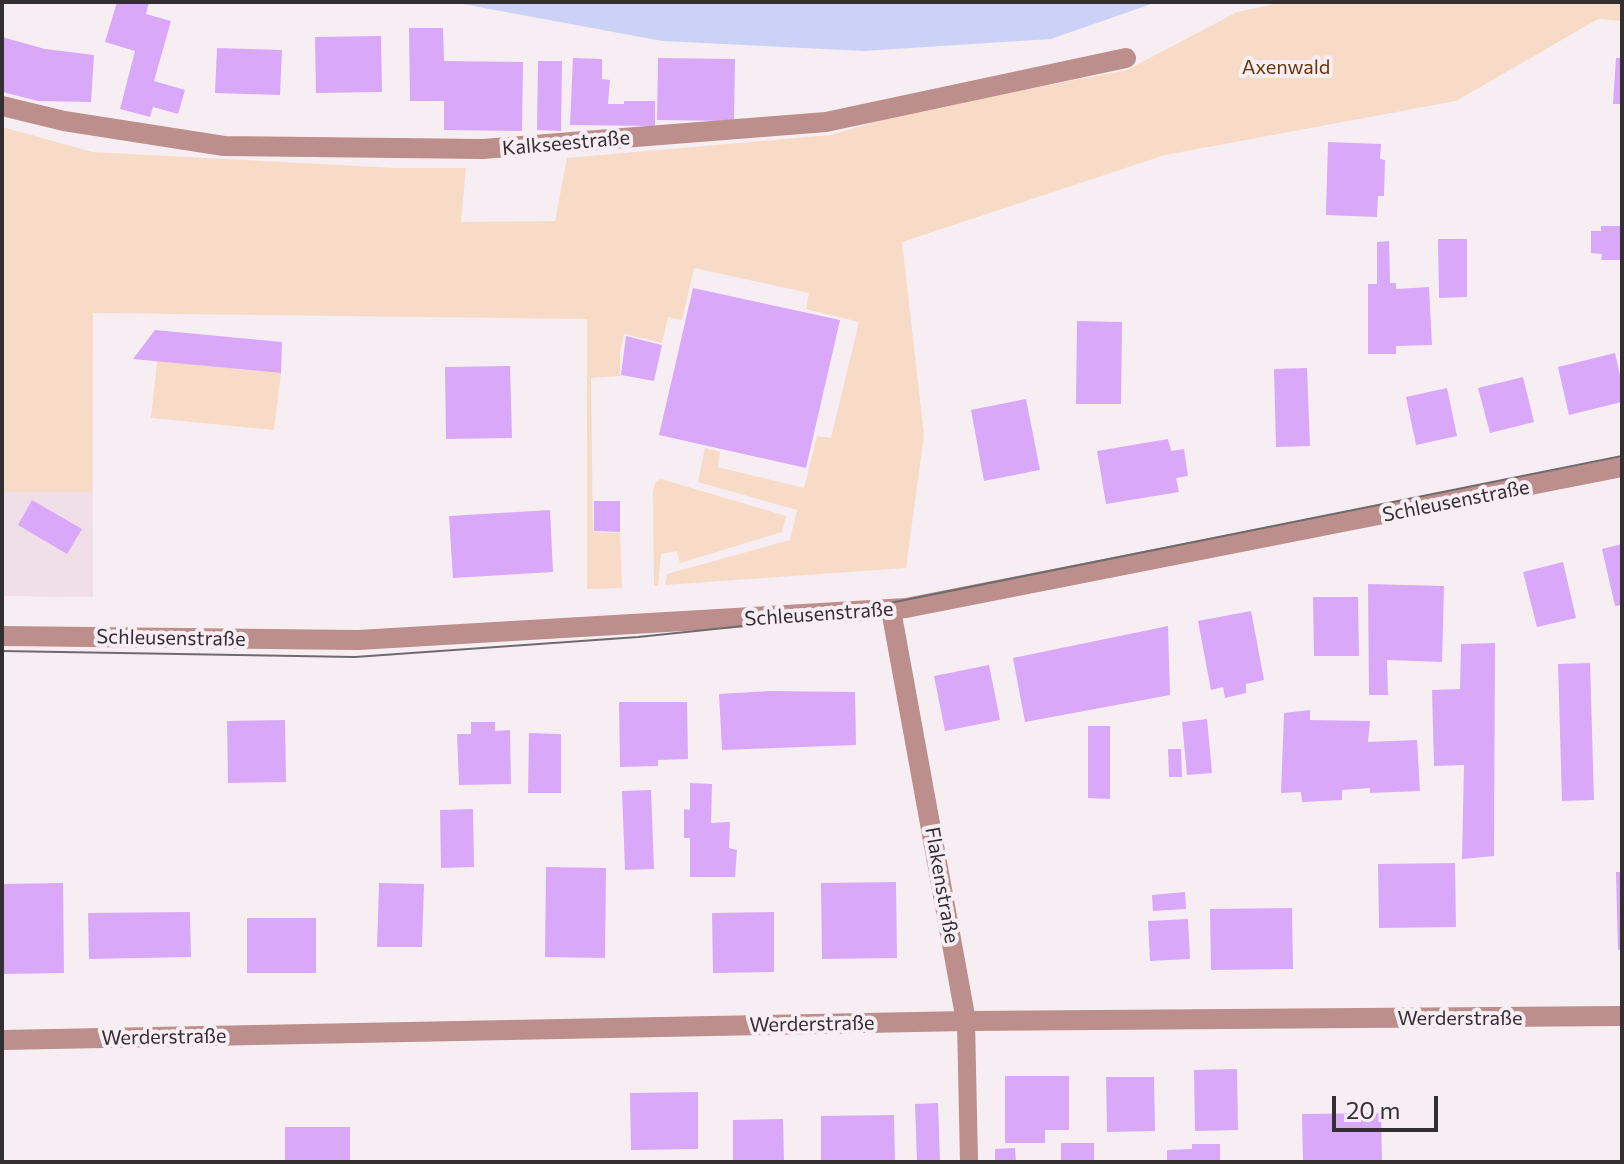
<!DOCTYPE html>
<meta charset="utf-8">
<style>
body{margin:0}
#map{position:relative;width:1624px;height:1164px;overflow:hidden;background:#f7eef3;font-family:Commissioner,sans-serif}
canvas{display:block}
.frame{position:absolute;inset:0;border:4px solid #332f31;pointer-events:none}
.scale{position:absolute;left:1332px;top:1096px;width:106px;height:36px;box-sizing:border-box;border:4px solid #332f31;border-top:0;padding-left:10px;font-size:24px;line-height:28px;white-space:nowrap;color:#332f31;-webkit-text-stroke:6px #f7eef3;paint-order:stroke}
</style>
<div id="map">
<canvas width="1624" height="1164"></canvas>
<div class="frame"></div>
<div class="scale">20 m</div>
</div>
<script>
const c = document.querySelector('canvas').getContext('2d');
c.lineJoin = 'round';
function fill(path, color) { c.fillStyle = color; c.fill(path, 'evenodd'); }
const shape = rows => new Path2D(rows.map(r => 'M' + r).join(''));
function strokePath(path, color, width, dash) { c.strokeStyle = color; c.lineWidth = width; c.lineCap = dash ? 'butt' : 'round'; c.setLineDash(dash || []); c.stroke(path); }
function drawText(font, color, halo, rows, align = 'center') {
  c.font = font + ' Commissioner,sans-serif'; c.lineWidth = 8; c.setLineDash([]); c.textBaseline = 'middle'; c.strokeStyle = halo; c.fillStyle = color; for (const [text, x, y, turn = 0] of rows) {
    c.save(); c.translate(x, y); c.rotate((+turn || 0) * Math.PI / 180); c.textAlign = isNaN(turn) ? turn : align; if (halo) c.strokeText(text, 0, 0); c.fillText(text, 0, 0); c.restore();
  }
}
const built = shape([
 [2,127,92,152,93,597,2,596]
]);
const green = shape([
 [1284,2,1622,2,1622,21,1598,19,1456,101,1165,155,902,242,924,435,906,568,665,585,667,574,790,540,797,510,698,482,705,448,720,452,718,467,804,488,817,436,831,438,859,322,806,309,809,293,694,268,682,320,668,317,662,343,624,334,620,353,620,376,591,378,593,532,620,533,622,588,587,589,587,319,93,313,92,492,2,492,2,127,92,152,396,168,466,168,461,222,555,221,567,158,831,135,908,112,1127,70,1237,12],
 [157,361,281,373,274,430,151,418],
 [661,479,786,516,782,532,680,563,677,551,661,554,658,586,654,586,653,491,656,481]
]);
const water = shape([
 [452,2,1157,2,1051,39,864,51,662,41]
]);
const building = shape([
 [117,2,149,2,146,14,171,21,154,81,185,90,178,114,153,107,150,117,120,109,135,51,105,42],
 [409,28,443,28,444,61,523,62,522,131,444,130,444,101,410,101],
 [381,36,382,92,316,93,315,37],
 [2,37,45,49,94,55,91,102,38,101,2,92],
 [217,48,282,50,280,95,215,93],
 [573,58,602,59,602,79,610,80,608,104,624,104,624,101,655,101,655,126,570,125],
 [658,58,735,59,734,121,657,120],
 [1616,58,1622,58,1622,104,1613,104],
 [538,61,562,61,561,131,537,130],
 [1328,142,1381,144,1380,159,1385,160,1384,196,1378,196,1377,217,1326,215],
 [1601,226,1622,226,1622,260,1601,260,1602,254,1591,253,1591,231,1601,231],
 [1438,239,1467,239,1467,297,1439,298],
 [1389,241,1390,283,1396,283,1396,289,1429,287,1432,345,1396,346,1396,354,1368,354,1368,284,1377,284,1377,242],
 [693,288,840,320,806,468,659,435],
 [1077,321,1122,322,1121,404,1076,404],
 [155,330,282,342,281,373,133,359],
 [626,336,662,345,654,381,621,375],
 [1615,353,1622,384,1622,402,1569,415,1558,367],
 [510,366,512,438,446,439,445,367],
 [1307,368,1310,446,1276,447,1274,369],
 [1523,377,1534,422,1490,433,1478,388],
 [1447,388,1457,436,1416,445,1406,397],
 [1026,399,1040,470,984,481,971,410],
 [1168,439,1171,451,1184,449,1188,476,1176,478,1179,492,1106,504,1097,451],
 [32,500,82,529,67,554,18,525],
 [594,501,620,501,620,532,594,531],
 [550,510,553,572,453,578,449,516],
 [1622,544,1622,605,1615,606,1602,549],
 [1563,562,1576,618,1537,627,1523,572],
 [1368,584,1444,586,1442,662,1387,660,1388,695,1369,695],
 [1313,597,1358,597,1359,656,1314,656],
 [1251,611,1264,680,1246,684,1246,693,1225,698,1223,687,1211,690,1198,621],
 [1168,626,1170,695,1025,722,1013,658],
 [1495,643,1494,856,1462,859,1464,765,1434,766,1432,690,1460,689,1461,644],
 [1590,663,1594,800,1562,801,1558,664],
 [989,665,1000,720,945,731,934,676],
 [770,691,855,692,856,745,722,750,719,694],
 [619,702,687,702,688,759,658,760,658,766,620,767],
 [1310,710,1310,720,1370,721,1368,742,1417,740,1420,791,1370,793,1370,788,1342,790,1342,800,1302,802,1301,792,1281,793,1284,713],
 [1207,719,1212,773,1187,775,1182,722],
 [285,720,286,782,228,783,227,721],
 [471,722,495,722,495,731,510,730,511,784,459,785,457,734,471,734],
 [1088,726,1110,726,1110,799,1088,798],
 [529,733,561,734,561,793,528,793],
 [1168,749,1181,749,1182,777,1169,777],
 [690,783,712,784,711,823,730,822,729,848,737,850,735,877,690,877,690,838,684,838,684,809,690,810],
 [651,790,654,869,625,870,622,791],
 [473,809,474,867,441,868,440,810],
 [1455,863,1456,927,1379,928,1378,864],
 [546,867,606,868,605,958,545,957],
 [1616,872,1622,872,1622,949,1618,950],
 [896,882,897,958,822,959,821,883],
 [63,883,64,973,2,974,2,884],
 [379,883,424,884,422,947,377,947],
 [1185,892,1186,909,1153,911,1152,895],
 [1292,908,1293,969,1211,970,1210,909],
 [190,912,191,957,89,959,88,913],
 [774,912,774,972,713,973,712,913],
 [247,918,316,918,316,973,247,973],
 [1188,919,1190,959,1150,961,1148,921],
 [1237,1069,1238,1130,1195,1131,1194,1070],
 [1005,1076,1069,1076,1069,1130,1045,1130,1045,1143,1005,1143],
 [1106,1077,1154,1077,1155,1131,1107,1132],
 [698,1092,698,1149,631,1150,630,1093],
 [938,1103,940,1162,917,1162,915,1104],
 [1381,1113,1382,1162,1303,1162,1302,1114],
 [894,1115,895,1162,821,1162,821,1116],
 [783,1119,784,1162,733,1162,733,1120],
 [285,1127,350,1127,350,1162,285,1162],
 [1061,1143,1094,1143,1094,1162,1061,1162],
 [1192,1144,1220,1144,1220,1162,1167,1162,1167,1150,1192,1149],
 [1015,1148,1016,1162,995,1162,995,1149]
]);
const service = shape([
 [966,1021,969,1162]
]);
const minor = shape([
 [2,106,64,121,224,146,483,149,826,122,1126,58],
 [891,610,966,1021],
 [2,1040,966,1021,1622,1016]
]);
const tertiary = shape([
 [2,636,358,640,906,608,1622,467]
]);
const tram = shape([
 [2,651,355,657,638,637,734,627,870,607,1622,456]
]);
const parkNames = [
 ["Axenwald",1286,67]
];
const streetNames = [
 ["Kalkseestraße",566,143,-5],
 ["Schleusenstraße",1456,501,-11],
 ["Schleusenstraße",819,614,-4],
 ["Schleusenstraße",171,638,1],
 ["Flakenstraße",942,885,80],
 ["Werderstraße",1460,1018],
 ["Werderstraße",812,1024,-1],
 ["Werderstraße",164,1037,-1]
];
fill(built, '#f0dfe7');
fill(green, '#f8dbc7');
fill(water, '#ccd2f6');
fill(building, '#daa8f9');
strokePath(service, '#bc8e8c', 18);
strokePath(minor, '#bc8e8c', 20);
strokePath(tertiary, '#bc8e8c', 20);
strokePath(tram, '#6f6a6d', 2);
drawText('20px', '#693504', '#f7eef3', parkNames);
drawText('20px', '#332f31', '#f7eef3', streetNames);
</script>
